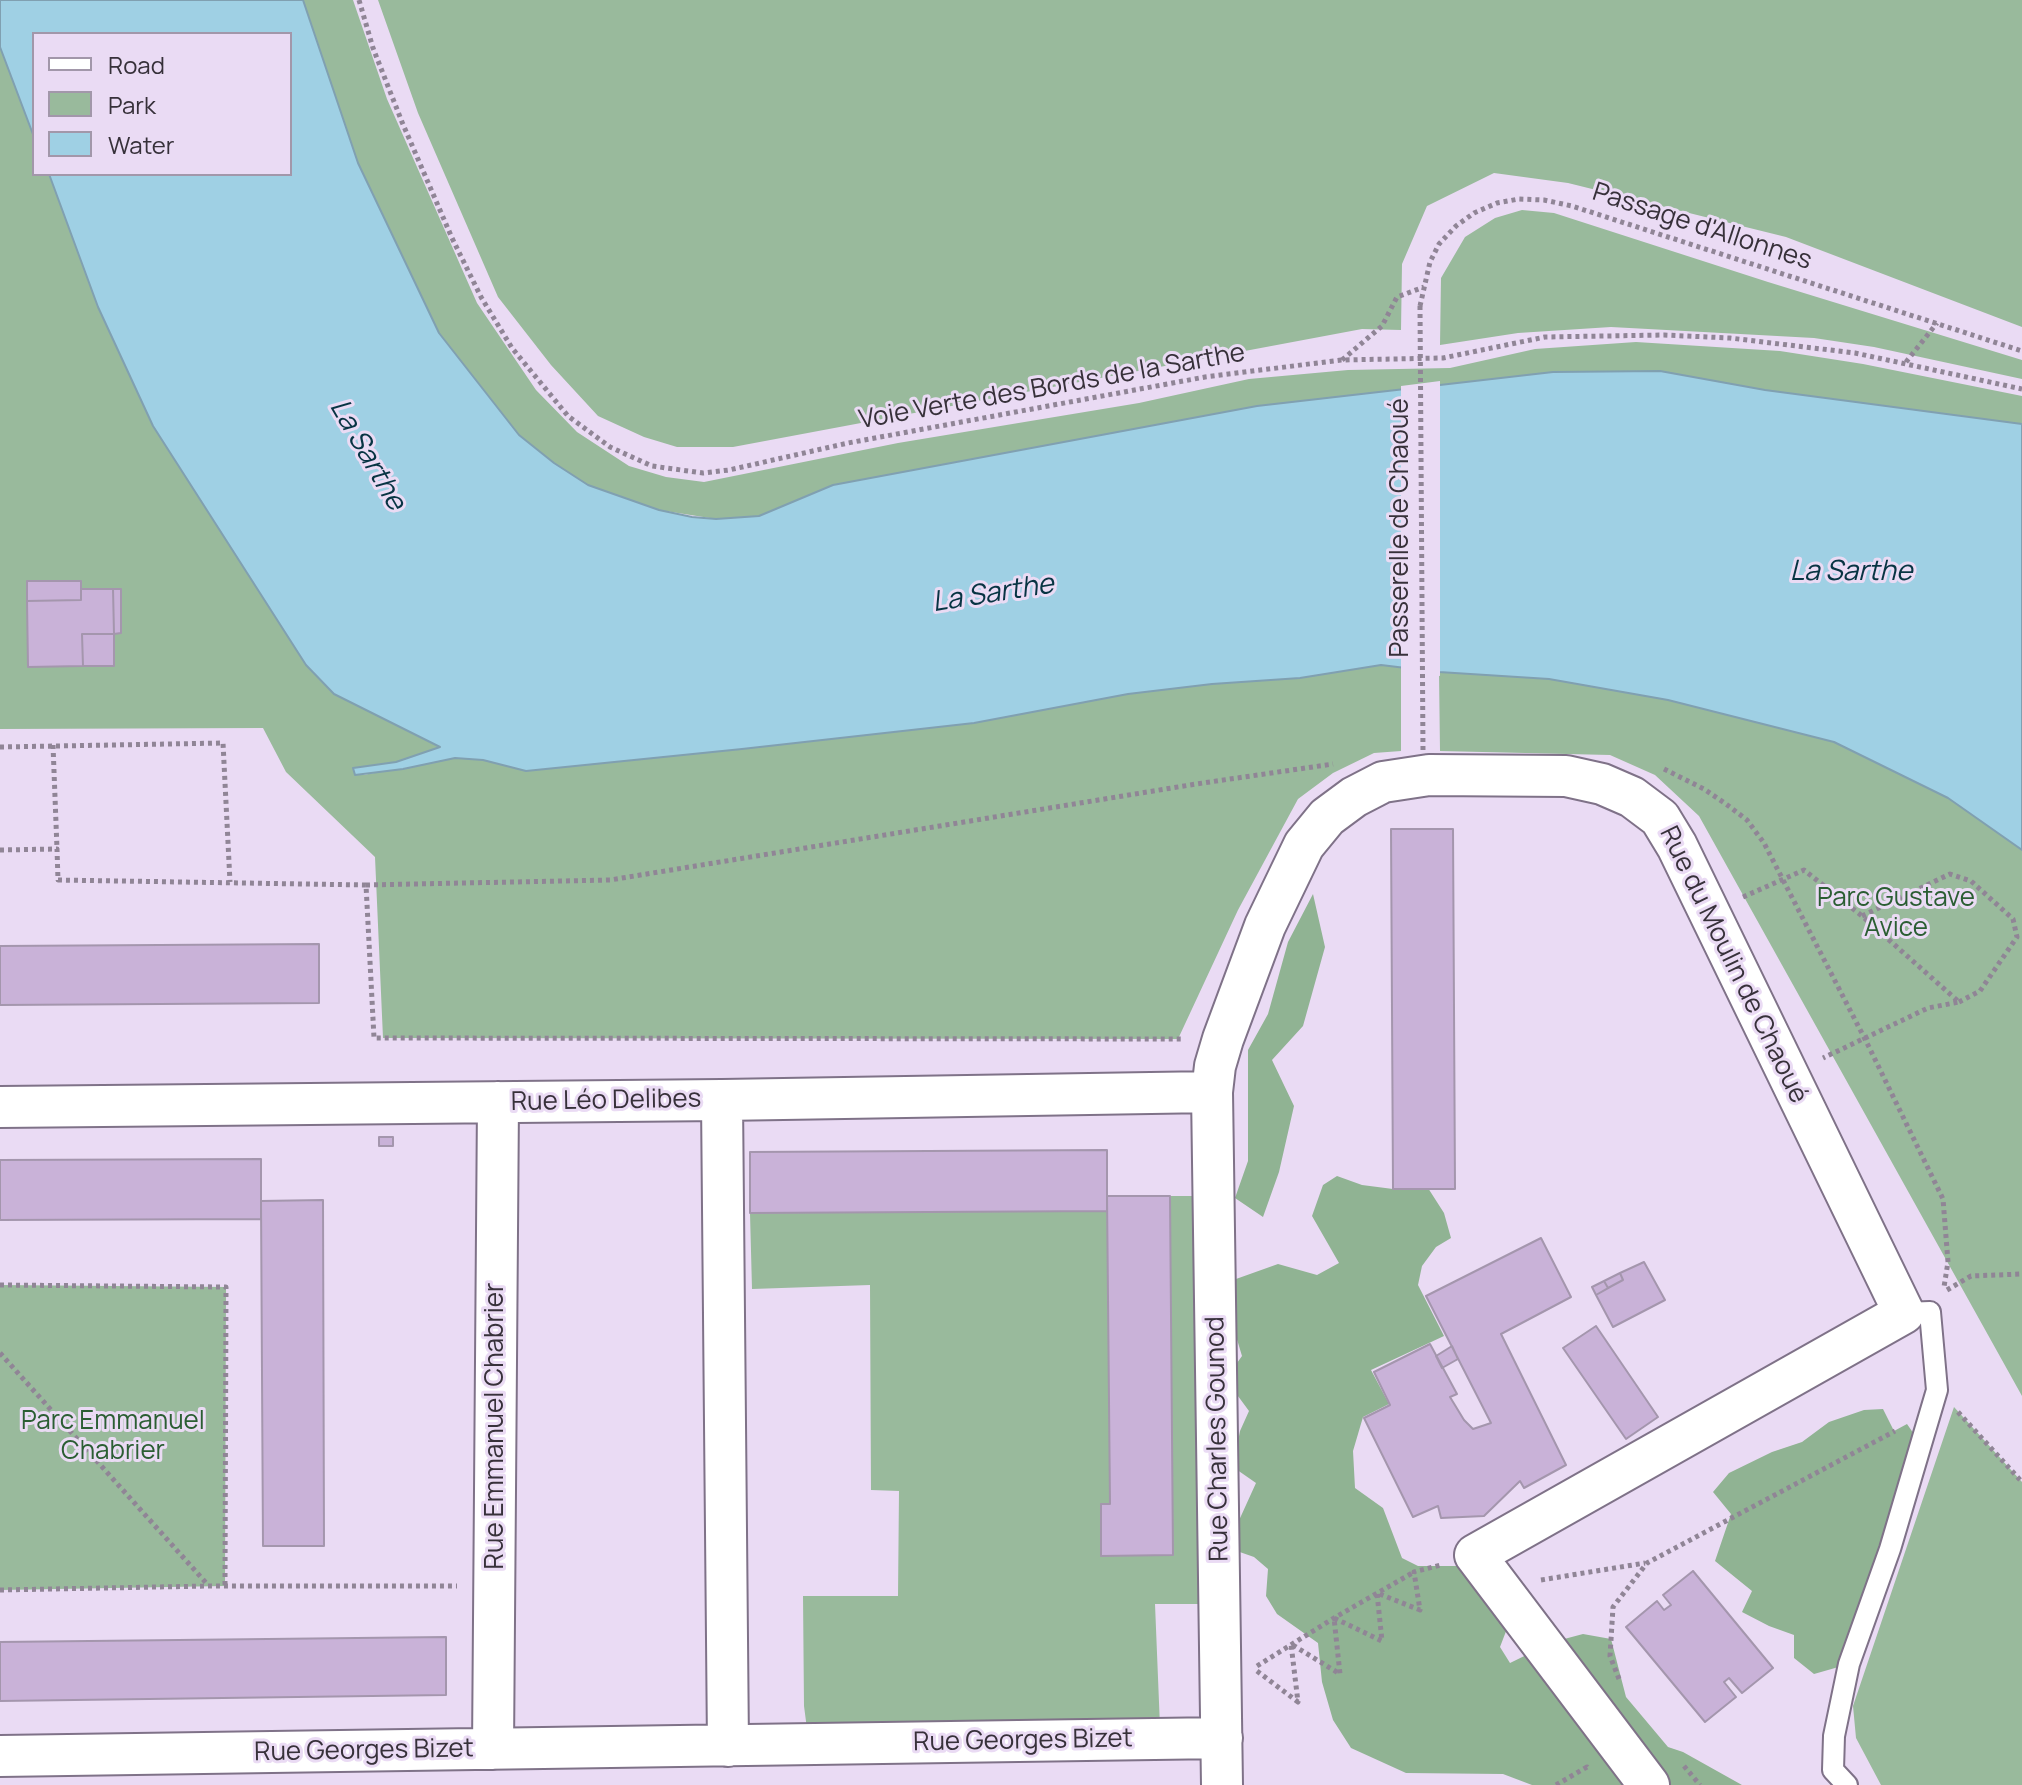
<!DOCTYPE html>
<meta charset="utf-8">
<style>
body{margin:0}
#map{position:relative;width:2022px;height:1785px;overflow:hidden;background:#eadbf4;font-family:Manrope,sans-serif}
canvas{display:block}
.legend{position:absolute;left:32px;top:32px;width:260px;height:144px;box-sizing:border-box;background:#eadbf4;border:2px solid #a297aa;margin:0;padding:10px 14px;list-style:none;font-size:24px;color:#37313a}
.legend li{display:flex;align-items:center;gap:16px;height:40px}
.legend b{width:40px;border:2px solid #a297aa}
</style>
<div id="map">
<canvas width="2022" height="1785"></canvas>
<ul class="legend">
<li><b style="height:10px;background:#fff"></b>Road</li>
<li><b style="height:22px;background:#99ba9c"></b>Park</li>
<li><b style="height:22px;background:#9fd0e4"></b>Water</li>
</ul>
</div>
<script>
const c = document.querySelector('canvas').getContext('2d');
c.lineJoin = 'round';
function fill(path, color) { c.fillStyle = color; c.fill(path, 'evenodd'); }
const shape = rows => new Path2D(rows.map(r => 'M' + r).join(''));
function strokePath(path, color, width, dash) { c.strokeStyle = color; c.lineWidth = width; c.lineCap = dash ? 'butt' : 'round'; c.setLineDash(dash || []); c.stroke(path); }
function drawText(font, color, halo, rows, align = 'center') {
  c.font = font + ' Manrope,sans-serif'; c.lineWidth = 6; c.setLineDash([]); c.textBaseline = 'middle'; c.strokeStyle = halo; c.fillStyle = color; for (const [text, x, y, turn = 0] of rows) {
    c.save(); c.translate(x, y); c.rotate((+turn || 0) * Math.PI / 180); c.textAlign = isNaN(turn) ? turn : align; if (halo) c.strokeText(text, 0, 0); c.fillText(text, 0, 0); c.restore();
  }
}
const green = shape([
 [303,0,353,0,387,99,477,303,536,390,577,432,629,466,666,477,704,482,898,443,1139,403,1249,379,1348,370,1450,368,1535,349,1636,342,1780,351,1863,364,2022,396,2022,424,1765,390,1660,371,1553,372,1257,406,833,485,759,516,716,519,659,510,588,485,554,463,519,435,439,333,358,163],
 [378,0,2022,0,2022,327,1786,237,1568,183,1494,173,1427,206,1402,264,1401,330,1362,329,733,447,677,447,644,437,598,416,551,365,498,297,418,113],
 [0,47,34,137,34,174,49,174,98,307,334,694,441,748,396,762,353,768,363,775,455,758,482,760,526,771,742,749,974,723,1128,694,1212,684,1300,678,1381,665,1401,667,1401,751,1374,753,1333,773,1298,799,1238,910,1178,1039,383,1038,375,857,286,772,263,728,0,729],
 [1522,210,1554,213,1768,282,2022,360,2022,379,1874,347,1814,338,1611,327,1518,333,1440,345,1441,278,1465,237,1495,218],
 [1439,672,1549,679,1668,700,1834,742,1948,798,2022,850,2022,1396,1699,816,1655,775,1610,755,1440,751],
 [1170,1196,1197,1196,1200,1604,1155,1604,1160,1727,807,1729,804,1706,803,1596,898,1596,899,1491,871,1490,870,1285,752,1289,750,1213,1107,1211,1110,1504,1101,1504,1101,1556,1172,1555],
 [0,1285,226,1287,225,1586,0,1590],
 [1954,1407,2022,1482,2022,1785,1881,1785,1856,1738,1853,1706]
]);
const forest = shape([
 [1313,894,1325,947,1303,1026,1272,1060,1294,1106,1279,1172,1263,1217,1235,1198,1248,1161,1248,1050,1268,1014,1288,942],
 [1337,1176,1362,1185,1393,1189,1428,1188,1444,1213,1451,1238,1436,1247,1422,1266,1418,1285,1444,1336,1371,1370,1389,1404,1363,1417,1353,1451,1355,1488,1383,1508,1402,1558,1418,1566,1473,1566,1513,1613,1500,1647,1510,1663,1553,1642,1583,1634,1611,1639,1626,1697,1668,1747,1683,1752,1742,1785,1532,1785,1503,1774,1406,1773,1351,1748,1333,1720,1322,1682,1318,1643,1277,1614,1266,1596,1268,1569,1254,1557,1234,1550,1236,1527,1256,1483,1233,1467,1240,1431,1249,1411,1235,1392,1232,1370,1242,1356,1230,1316,1236,1279,1278,1264,1317,1275,1339,1263,1312,1216,1323,1185],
 [1883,1409,1894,1431,1907,1424,1916,1437,1849,1664,1814,1674,1794,1658,1794,1635,1769,1626,1742,1612,1752,1591,1715,1561,1731,1514,1713,1492,1729,1473,1772,1452,1802,1442,1829,1422,1864,1410]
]);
const water = shape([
 [0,0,303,0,358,163,439,333,519,435,554,463,588,485,659,510,692,517,716,519,759,516,833,485,1257,406,1553,372,1660,371,1765,390,2022,424,2022,850,1948,798,1834,742,1668,700,1549,679,1439,672,1381,665,1300,678,1212,684,1128,694,974,723,742,749,526,771,483,760,455,758,403,769,355,775,353,768,396,762,440,747,334,694,306,665,153,426,98,307,49,174,290,174,290,34,34,34,34,137,0,47,0,0]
]);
const pier = shape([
 [1440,381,1440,676,1401,671,1401,386]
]);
const building = shape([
 [27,581,81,581,81,600,27,601,27,581],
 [81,589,113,589,114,634,82,634,83,666,28,667,27,601,81,600,81,589],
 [113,589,121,589,121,633,114,634,113,589],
 [82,634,114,634,114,666,83,666,82,634],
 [1391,829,1453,829,1455,1189,1393,1189,1391,829],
 [319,944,319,1003,0,1005,0,946,319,944],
 [379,1137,393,1137,393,1146,379,1146,379,1137],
 [1107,1150,1107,1211,750,1213,750,1152,1107,1150],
 [261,1159,261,1219,0,1220,0,1160,261,1159],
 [1107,1196,1170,1196,1173,1555,1101,1556,1101,1504,1110,1504,1107,1196],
 [323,1200,324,1546,263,1546,261,1201,323,1200],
 [1541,1238,1571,1297,1501,1334,1566,1465,1524,1488,1520,1481,1484,1516,1441,1518,1438,1506,1413,1517,1364,1418,1390,1405,1374,1372,1430,1344,1457,1394,1450,1397,1464,1420,1473,1429,1491,1423,1426,1296,1541,1238],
 [1644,1262,1665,1300,1613,1327,1596,1295,1623,1280,1620,1273,1644,1262],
 [1620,1273,1623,1280,1608,1288,1604,1281,1620,1273],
 [1604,1281,1608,1288,1596,1295,1592,1287,1604,1281],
 [1596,1326,1658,1417,1626,1439,1563,1348,1596,1326],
 [1452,1346,1458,1359,1442,1368,1436,1356,1452,1346],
 [1693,1571,1773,1668,1742,1693,1729,1678,1724,1682,1736,1697,1705,1722,1626,1627,1657,1601,1664,1610,1671,1605,1663,1595,1693,1571],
 [446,1637,446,1695,0,1701,0,1642,446,1637]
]);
const path = shape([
 [359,0,373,48,402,122,452,238,481,297,512,348,568,416,610,447,652,466,703,473,729,470,848,443,1205,377,1341,360,1443,358,1545,337,1664,335,1730,338,1855,353,2022,389],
 [1420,306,1430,262,1439,244,1456,226,1474,213,1497,203,1519,199,1544,200,1572,206,2022,351],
 [1342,360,1382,326,1397,297,1424,287],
 [1906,362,1937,323],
 [53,745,57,849],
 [0,747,223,743,230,882],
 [1664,769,1704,789,1726,804,1747,820,1764,843,1868,1045,1943,1199,1948,1262,1944,1287],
 [0,850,57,849,58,880,366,885,374,1038,1183,1039],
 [366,885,610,880,1196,784,1333,764],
 [1743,897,1804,870,1862,916,1959,1002,1928,1008,1823,1058],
 [1862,916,1950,874,1971,881,2013,919,2017,937,1980,991,1959,1002],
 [0,1285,226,1287,225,1586],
 [1947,1290,1971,1276,2022,1274],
 [0,1353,208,1585],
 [1958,1412,2022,1482],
 [1541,1580,1645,1563],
 [0,1590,209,1586,457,1586],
 [1257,1666,1334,1618,1414,1572],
 [1257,1671,1298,1702,1291,1644,1340,1674,1334,1618,1382,1641,1377,1593,1420,1610,1414,1572,1441,1565],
 [1619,1679,1610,1656,1613,1607,1647,1563,1895,1431],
 [1684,1766,1700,1785],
 [1556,1785,1587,1767,1589,1770]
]);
const lane = shape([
 [1847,1785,1833,1770,1834,1736,1849,1664,1890,1549,1937,1390,1930,1312,1904,1313]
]);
const street = shape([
 [722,1100,728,1746],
 [0,1107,722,1100,1212,1092],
 [493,1749,498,1102],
 [0,1756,1222,1738],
 [1222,1785,1212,1092,1215,1066,1223,1039,1265,926,1304,845,1327,817,1354,797,1383,782,1429,775,1566,776,1602,784,1632,797,1660,818,1677,846,1904,1313,1475,1555,1649,1785]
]);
const pathBridge = shape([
 [1420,306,1423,751]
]);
const streetNames = [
 ["Passage d'Allonnes",1702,227,18],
 ["Voie Verte des Bords de la Sarthe",1052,387,-10],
 ["Passerelle de Chaoué",1401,528,-90],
 ["Rue du Moulin de Chaoué",1733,965,64],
 ["Rue Léo Delibes",606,1101,-1],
 ["Rue Emmanuel Chabrier",496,1426,-90],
 ["Rue Charles Gounod",1218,1439,-91],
 ["Rue Georges Bizet",1023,1741,-1],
 ["Rue Georges Bizet",364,1751,-1]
];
const parkNames = [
 ["Parc Gustave",1896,899],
 ["Avice",1896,929],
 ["Parc Emmanuel",113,1422],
 ["Chabrier",113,1452]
];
const waterNames = [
 ["La Sarthe",367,455,60],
 ["La Sarthe",1851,572],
 ["La Sarthe",993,594,-9]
];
fill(green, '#99ba9c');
fill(forest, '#90b393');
fill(water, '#9fd0e4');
strokePath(water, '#80a0b1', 2);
fill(pier, '#eadbf4');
fill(building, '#c9b2d8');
strokePath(building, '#a496ad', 2);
strokePath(lane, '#7f7288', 24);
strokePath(street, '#7f7288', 44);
strokePath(path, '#908596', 5, [4, 4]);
strokePath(lane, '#fff', 20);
strokePath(street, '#fff', 40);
strokePath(pathBridge, '#908596', 5, [4, 4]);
drawText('26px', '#37313a', '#eadbf4', streetNames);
drawText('26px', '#2b5e33', '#eadbf4', parkNames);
drawText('italic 28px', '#073443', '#eadbf4', waterNames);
</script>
